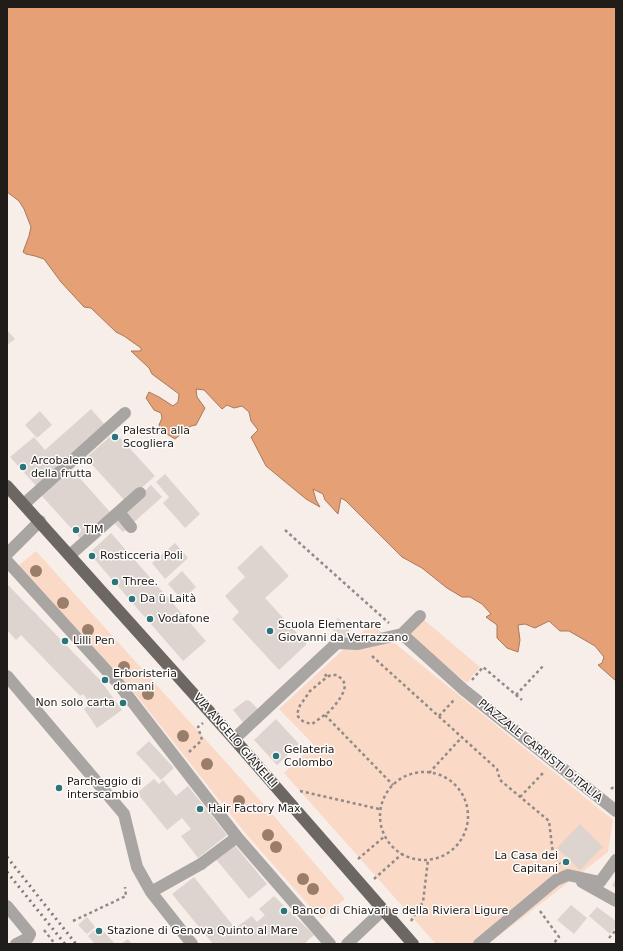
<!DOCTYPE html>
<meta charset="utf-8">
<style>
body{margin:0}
#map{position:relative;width:623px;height:951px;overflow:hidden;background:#f7eee9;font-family:"DejaVu Sans",sans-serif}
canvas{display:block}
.frame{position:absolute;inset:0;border:8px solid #1f1c1a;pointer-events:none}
</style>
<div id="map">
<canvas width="623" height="951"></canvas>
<div class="frame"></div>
</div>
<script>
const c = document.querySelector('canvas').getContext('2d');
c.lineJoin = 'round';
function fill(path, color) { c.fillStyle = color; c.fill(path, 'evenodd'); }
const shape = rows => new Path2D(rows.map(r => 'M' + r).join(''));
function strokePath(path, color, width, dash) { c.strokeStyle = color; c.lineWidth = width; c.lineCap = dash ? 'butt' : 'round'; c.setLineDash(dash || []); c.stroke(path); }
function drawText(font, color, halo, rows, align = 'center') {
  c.font = font + ' "DejaVu Sans",sans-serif'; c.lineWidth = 3; c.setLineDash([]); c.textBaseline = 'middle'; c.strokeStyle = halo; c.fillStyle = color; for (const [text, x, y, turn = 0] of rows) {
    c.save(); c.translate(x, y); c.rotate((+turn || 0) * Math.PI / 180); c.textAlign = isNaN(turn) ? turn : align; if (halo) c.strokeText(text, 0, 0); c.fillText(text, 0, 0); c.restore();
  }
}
const green = shape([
 [36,551,268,809,345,899,321,919,246,834,137,696,17,567],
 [423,619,480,667,467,683,409,635],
 [371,624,613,820,608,852,488,944,436,944,284,773,314,745,279,709]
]);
const water = shape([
 [7,7,616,7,616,681,598,665,602,663,604,657,595,646,569,631,560,631,549,621,535,628,525,624,518,625,520,640,518,652,507,648,497,638,497,625,486,617,491,614,482,604,470,597,462,597,447,588,422,568,402,557,346,501,341,498,338,514,325,500,323,494,313,489,316,500,320,507,306,499,266,466,251,437,258,430,251,421,249,412,242,406,234,408,227,405,222,409,204,390,196,389,197,397,205,408,196,425,191,426,175,439,162,431,159,425,162,418,161,413,154,410,146,398,149,392,159,397,173,406,178,402,179,394,152,374,149,368,131,351,141,351,141,348,124,336,116,332,91,308,84,307,61,282,44,259,35,256,26,254,23,252,29,236,31,227,24,209,19,201,7,192,7,7]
]);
const building = shape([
 [7,330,15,339,7,345],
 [91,409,105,425,39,489,10,457,34,437,45,450],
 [40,411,52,425,37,438,25,425],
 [115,432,155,476,126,502,86,458],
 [70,467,110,512,80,538,40,494],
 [165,474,200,514,185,528,163,503,169,497,156,482],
 [151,485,162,497,123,532,112,521],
 [111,533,206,641,183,661,89,553],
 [175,543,188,558,165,579,152,563],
 [261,545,289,576,265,598,307,644,279,670,232,619,239,612,225,596,245,577,237,568],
 [182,571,196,587,182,600,168,584],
 [7,584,101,681,122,710,97,728,84,709,90,703,83,694,80,696,21,635,16,640,7,630],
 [338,618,349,628,349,632,347,636,341,637,330,628],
 [246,700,250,701,261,712,245,725,233,710],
 [276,719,299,744,277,765,254,740],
 [149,741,174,768,161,780,136,753],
 [154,779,159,784,163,780,176,796,188,786,227,835,198,858,181,836,191,829,182,818,167,830,137,793],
 [580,824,603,847,580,870,557,848],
 [232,842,267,884,249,899,214,857],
 [194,877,235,928,252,916,257,922,265,915,259,909,274,896,314,935,304,944,213,944,172,894],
 [616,878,616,888,612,886],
 [571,905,587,918,574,934,557,920],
 [597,907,616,921,616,927,610,934,589,916],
 [87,917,95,927,87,934,78,925],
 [99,926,115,944,95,944,88,936],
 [128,939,132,944,121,944]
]);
const path = shape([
 [285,530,389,623],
 [372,656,497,769,500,780,549,821,553,854,560,864],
 [325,674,327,677,310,691,299,707,297,715,300,719,304,722,312,724,330,711,339,700,344,691,345,685,343,680,337,675,331,675,327,677],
 [472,680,483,667,522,700],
 [516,695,544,665],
 [325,715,393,785],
 [439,716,454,700],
 [189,752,202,740,198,727,203,723],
 '380 816a44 44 0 1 1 88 0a44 44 0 1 1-88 0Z',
 [429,773,462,737],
 [611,789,616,785],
 [300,791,379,809],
 [520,797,544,772],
 [358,859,385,836],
 [374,879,402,854],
 [540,911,559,937,553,944],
 [73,921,126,896,125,887],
 [411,921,423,902,428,860],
 [44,930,55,944],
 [609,938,616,930]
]);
const pedestrian = shape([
 [402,634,420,616],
 [234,739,337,643,358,644,402,634,464,690,616,811],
 [201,864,237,837],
 [582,882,616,901],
 [479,944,556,880,568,875,600,882,616,860]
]);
const minor = shape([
 [24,504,125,413],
 [119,512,131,527],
 [7,554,40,521],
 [70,555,140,493],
 [7,561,117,682,237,837,330,944],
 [7,676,124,814,137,867,151,892,192,944],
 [151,892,201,864],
 [7,906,30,934,28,938,16,944]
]);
const tertiary = shape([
 [347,944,383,910]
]);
const primary = shape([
 [7,486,234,739,413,944]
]);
const rail = shape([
 [7,857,76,944],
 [7,872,65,944]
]);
const trees = [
 [36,571],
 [63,603],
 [88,630],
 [124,667],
 [148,694],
 [183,736],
 [207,764],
 [239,801],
 [268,835],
 [276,847],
 [303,879],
 [313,889]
];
const markers = [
 [115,437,4,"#2a747a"],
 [23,467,4,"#2a747a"],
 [76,530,4,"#2a747a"],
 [92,556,4,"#2a747a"],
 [115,582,4,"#2a747a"],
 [132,599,4,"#2a747a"],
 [150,619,4,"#2a747a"],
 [270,631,4,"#2a747a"],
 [65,641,4,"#2a747a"],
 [105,680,4,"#2a747a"],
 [123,703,4,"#2a747a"],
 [276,756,4,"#2a747a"],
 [59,788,4,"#2a747a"],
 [200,809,4,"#2a747a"],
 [566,862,4,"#2a747a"],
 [284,911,4,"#2a747a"],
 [99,931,4,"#2a747a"]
];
const poiNames = [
 ["Palestra alla",123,431],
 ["Scogliera",123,444],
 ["Arcobaleno",31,461],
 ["della frutta",31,474],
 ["TIM",84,530],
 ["Rosticceria Poli",100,556],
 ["Three.",123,582],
 ["Da ü Laità",140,599],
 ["Vodafone",158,619],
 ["Scuola Elementare",278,625],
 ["Giovanni da Verrazzano",278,638],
 ["Lilli Pen",73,641],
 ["Erboristeria",113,674],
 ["domani",113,687],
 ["Non solo carta",115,703,"right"],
 ["Gelateria",284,750],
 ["Colombo",284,763],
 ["Parcheggio di",67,782],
 ["interscambio",67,795],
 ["Hair Factory Max",208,809],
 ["La Casa dei",558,856,"right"],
 ["Capitani",558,869,"right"],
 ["Banco di Chiavari e della Riviera Ligure",292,911],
 ["Stazione di Genova Quinto al Mare",107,931]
];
const streetNames = [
 ["VIA ANGELO GIANELLI",235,741,49],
 ["PIAZZALE CARRISTI D'ITALIA",540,751,39]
];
fill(green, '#fad9c6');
fill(water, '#e5a075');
strokePath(water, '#aa785a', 1);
fill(building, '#ddd4cf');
strokePath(path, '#918b88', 2.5, [3, 3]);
strokePath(pedestrian, '#a9a5a3', 12);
strokePath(minor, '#a9a5a3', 12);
strokePath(tertiary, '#a9a5a3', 12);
strokePath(primary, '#6d6763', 12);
strokePath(rail, '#7f7976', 3, [2, 4]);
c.fillStyle = '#9b7e69';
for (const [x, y] of trees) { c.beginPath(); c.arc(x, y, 6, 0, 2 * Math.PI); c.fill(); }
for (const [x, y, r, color] of markers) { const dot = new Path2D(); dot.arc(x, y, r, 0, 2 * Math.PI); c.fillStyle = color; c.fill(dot); strokePath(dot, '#fffdfc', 1.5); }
drawText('11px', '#1f1c1a', '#fffdfc', poiNames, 'left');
drawText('11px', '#1f1c1a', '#fffdfc', streetNames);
</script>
